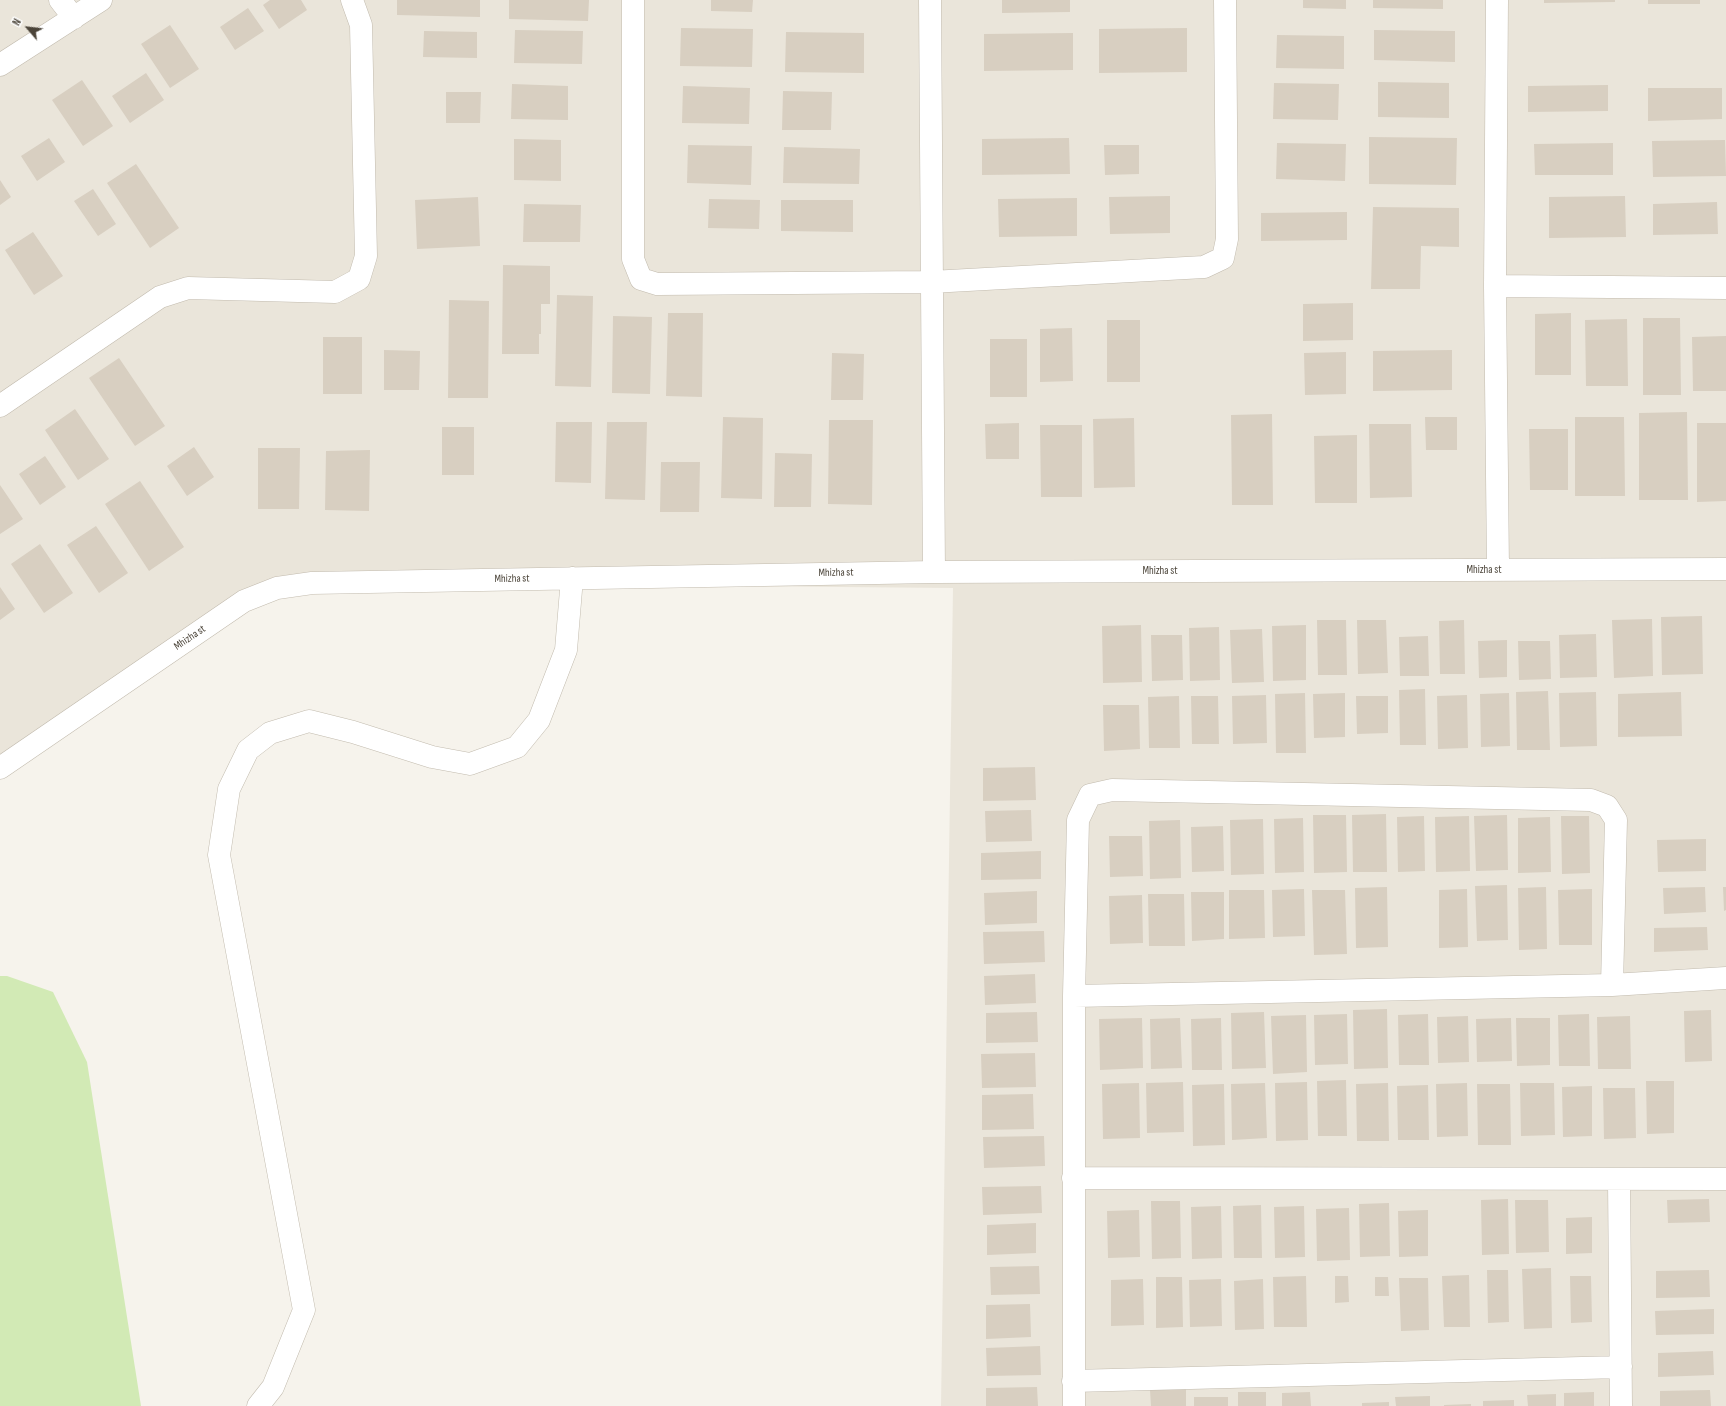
<!DOCTYPE html>
<style>
body{margin:0}
#map{position:relative;width:1726px;height:1406px;overflow:hidden;background:#f6f3ec;font-family:"Sofia Sans Condensed",sans-serif}
canvas{display:block}
.north{position:absolute;left:8px;top:8px;width:40px;height:40px;-webkit-text-stroke:3px #fff;paint-order:stroke;rotate:298deg;font-size:11px;font-weight:700;line-height:16px;text-align:center;color:#4b4439}
.north::after{content:'';display:block;margin:auto;width:14px;height:18px;background:#4b4439;clip-path:polygon(50% 0,100% 100%,50% 72%,0 100%)}
</style>
<div id="map">
<canvas width="1726" height="1406"></canvas>
<div class="north">N</div>
</div>
<script>
const c = document.querySelector('canvas').getContext('2d');
c.lineJoin = 'round';
function fill(path, color) { c.fillStyle = color; c.fill(path, 'evenodd'); }
const shape = rows => new Path2D(rows.map(r => 'M' + r).join(''));
function strokePath(path, color, width, dash) { c.strokeStyle = color; c.lineWidth = width; c.lineCap = dash ? 'butt' : 'round'; c.setLineDash(dash || []); c.stroke(path); }
function drawText(font, color, halo, rows, align = 'center') {
  c.font = font + ' "Sofia Sans Condensed",sans-serif'; c.lineWidth = 3; c.setLineDash([]); c.textBaseline = 'middle'; c.strokeStyle = halo; c.fillStyle = color; for (const [text, x, y, turn = 0] of rows) {
    c.save(); c.translate(x, y); c.rotate((+turn || 0) * Math.PI / 180); c.textAlign = isNaN(turn) ? turn : align; if (halo) c.strokeText(text, 0, 0); c.fillText(text, 0, 0); c.restore();
  }
}
const residential = shape([
 [0,0,1726,0,1726,1406,941,1406,953,588,274,582,0,764]
]);
const green = shape([
 [0,976,7,976,53,992,87,1062,141,1406,0,1406]
]);
const building = shape([
 [270,0,301,0,307,10,279,29,263,5],
 [397,0,480,0,480,17,397,15],
 [509,0,589,0,588,21,509,19],
 [711,0,753,0,752,12,711,11],
 [1002,0,1070,0,1070,12,1002,13],
 [1303,0,1346,0,1346,9,1303,8],
 [1373,0,1443,0,1443,9,1373,8],
 [1544,0,1615,0,1615,2,1544,3],
 [1648,0,1700,0,1700,4,1648,4],
 [248,8,264,31,235,50,220,27],
 [170,25,199,69,170,88,141,44],
 [681,28,753,29,752,67,680,66],
 [1187,28,1187,72,1099,73,1099,29],
 [515,30,583,31,582,64,514,63],
 [1374,30,1455,31,1455,62,1374,60],
 [424,31,477,32,477,58,423,57],
 [786,32,864,33,864,73,785,72],
 [1073,33,1073,70,984,71,984,34],
 [1277,35,1344,36,1344,69,1276,68],
 [146,73,164,100,130,123,112,96],
 [82,80,113,126,83,146,52,100],
 [1378,82,1449,83,1449,118,1378,117],
 [1274,83,1339,84,1338,120,1273,119],
 [512,84,568,86,568,120,511,119],
 [1608,85,1608,111,1528,112,1528,86],
 [683,86,750,88,749,124,682,123],
 [1648,88,1722,88,1722,119,1648,121],
 [783,91,832,92,831,130,782,130],
 [446,92,481,92,480,123,446,123],
 [1369,137,1457,138,1456,185,1369,184],
 [49,138,65,162,37,181,21,156],
 [1069,138,1070,174,982,175,982,139],
 [514,139,561,140,561,181,514,180],
 [1725,140,1726,176,1653,177,1652,141],
 [1277,143,1346,144,1345,181,1276,179],
 [1613,143,1613,175,1535,175,1534,144],
 [688,145,752,146,751,185,687,183],
 [1104,145,1139,145,1139,174,1105,175],
 [784,147,860,149,859,184,783,183],
 [136,164,179,228,150,248,107,183],
 [0,180,11,197,0,205],
 [93,189,116,224,98,236,74,201],
 [1170,196,1170,233,1110,234,1109,197],
 [1625,196,1626,237,1549,238,1549,197],
 [478,197,480,246,417,249,415,200],
 [1077,198,1077,236,999,237,998,199],
 [709,199,760,200,759,229,708,228],
 [781,200,853,200,853,232,781,231],
 [1717,202,1718,234,1653,235,1653,204],
 [524,204,581,205,580,242,523,242],
 [1373,207,1459,208,1459,247,1421,246,1420,289,1371,289],
 [1347,212,1347,240,1261,241,1261,213],
 [33,232,63,276,34,295,5,250],
 [503,265,550,266,550,304,541,304,541,334,539,334,539,354,502,354],
 [557,295,593,296,591,387,555,386],
 [449,300,489,301,488,398,448,398],
 [1353,303,1353,340,1303,341,1303,304],
 [668,313,703,313,702,397,666,396],
 [1571,313,1571,375,1535,375,1535,314],
 [613,316,652,317,650,394,612,393],
 [1643,318,1680,318,1681,395,1643,395],
 [1627,319,1628,386,1586,386,1585,320],
 [1107,320,1140,320,1140,382,1107,382],
 [1072,328,1073,381,1040,382,1040,329],
 [1726,336,1726,391,1693,391,1692,337],
 [323,337,362,337,362,394,323,394],
 [990,339,1027,339,1027,397,990,397],
 [384,350,420,351,419,390,384,390],
 [1452,350,1452,390,1373,391,1373,351],
 [1346,352,1346,394,1305,395,1304,353],
 [832,353,864,354,863,400,831,400],
 [119,358,165,426,135,446,89,378],
 [75,409,109,459,78,480,45,430],
 [1687,412,1688,500,1639,500,1639,413],
 [1272,414,1273,505,1232,505,1231,415],
 [723,417,763,418,762,499,721,498],
 [1425,417,1457,417,1457,450,1426,450],
 [1575,417,1624,417,1625,496,1575,496],
 [1134,418,1135,487,1094,488,1093,419],
 [829,420,873,420,872,505,828,504],
 [556,422,592,422,591,483,555,482],
 [607,422,647,422,645,500,605,499],
 [1019,423,1019,459,986,459,985,424],
 [1697,423,1726,423,1726,501,1697,502],
 [1369,424,1411,424,1412,497,1370,498],
 [1040,425,1082,425,1082,497,1041,497],
 [442,427,474,427,474,475,442,475],
 [1529,429,1568,429,1568,490,1530,490],
 [1357,435,1357,503,1315,503,1314,436],
 [194,447,214,477,187,496,167,466],
 [258,448,300,448,299,509,258,509],
 [370,450,369,511,325,510,326,451],
 [775,453,812,454,811,507,774,507],
 [45,456,66,487,40,505,19,474],
 [661,462,700,462,699,512,660,512],
 [140,481,184,547,149,571,105,504],
 [0,485,23,519,0,534],
 [96,526,128,573,99,593,67,545],
 [40,544,73,593,44,613,11,564],
 [0,587,15,609,0,620],
 [1702,616,1703,674,1662,675,1661,617],
 [1652,619,1653,676,1614,678,1612,620],
 [1317,620,1346,620,1347,675,1318,675],
 [1357,620,1386,620,1388,673,1358,674],
 [1464,620,1465,674,1440,674,1439,621],
 [1141,625,1142,682,1103,683,1102,626],
 [1306,625,1306,680,1273,681,1272,626],
 [1219,627,1220,680,1190,681,1189,628],
 [1262,629,1264,682,1232,683,1230,630],
 [1596,634,1597,677,1560,678,1559,635],
 [1151,635,1182,635,1183,680,1152,681],
 [1428,636,1429,676,1400,676,1399,637],
 [1507,640,1507,677,1479,678,1478,641],
 [1518,641,1550,641,1551,679,1519,680],
 [1425,689,1426,745,1400,745,1399,690],
 [1548,691,1550,750,1517,750,1516,692],
 [1596,692,1597,746,1560,747,1559,693],
 [1681,692,1682,736,1618,737,1618,694],
 [1305,693,1306,753,1276,753,1275,694],
 [1345,693,1345,737,1314,738,1313,694],
 [1509,693,1510,746,1481,747,1480,694],
 [1266,695,1267,743,1233,744,1232,696],
 [1467,695,1468,748,1438,749,1437,696],
 [1179,696,1180,748,1149,748,1148,697],
 [1191,696,1218,696,1219,744,1192,744],
 [1356,696,1388,696,1388,733,1357,734],
 [1103,705,1139,705,1140,749,1104,751],
 [1035,767,1036,800,983,801,983,768],
 [1031,810,1032,841,986,842,985,811],
 [1386,814,1387,872,1353,872,1352,815],
 [1313,815,1346,815,1347,872,1314,873],
 [1507,815,1508,870,1476,871,1474,816],
 [1424,816,1425,871,1398,872,1397,817],
 [1469,816,1470,871,1436,872,1435,817],
 [1561,816,1589,816,1590,873,1562,874],
 [1550,817,1551,872,1518,873,1518,818],
 [1303,818,1304,872,1275,873,1274,819],
 [1263,819,1264,874,1231,875,1230,820],
 [1180,820,1181,878,1150,879,1149,821],
 [1223,826,1224,871,1192,872,1191,827],
 [1109,836,1142,836,1143,876,1110,877],
 [1706,839,1706,871,1658,872,1657,840],
 [1041,851,1041,879,981,880,981,853],
 [1507,885,1508,940,1477,941,1475,886],
 [1387,887,1388,947,1356,948,1355,888],
 [1546,887,1547,949,1519,950,1518,888],
 [1705,887,1706,912,1664,914,1663,888],
 [1723,887,1726,887,1726,910,1724,911],
 [1304,889,1305,936,1273,937,1272,890],
 [1467,889,1468,947,1439,948,1439,890],
 [1592,889,1592,945,1559,945,1558,890],
 [1229,890,1264,890,1265,938,1229,939],
 [1312,890,1345,890,1347,954,1314,955],
 [1037,891,1037,923,985,925,984,893],
 [1191,892,1224,892,1224,939,1192,941],
 [1148,894,1184,894,1185,946,1149,946],
 [1142,895,1143,943,1110,944,1109,896],
 [1707,927,1708,950,1654,952,1654,928],
 [1044,931,1045,962,984,964,983,932],
 [1035,974,1036,1003,985,1005,984,976],
 [1387,1009,1388,1068,1354,1069,1353,1010],
 [1711,1010,1712,1061,1685,1062,1684,1011],
 [1037,1012,1038,1042,986,1043,986,1013],
 [1264,1012,1266,1068,1232,1069,1231,1013],
 [1347,1014,1348,1064,1315,1065,1314,1015],
 [1428,1014,1429,1065,1399,1065,1398,1015],
 [1589,1014,1590,1066,1559,1066,1558,1015],
 [1306,1015,1307,1072,1273,1074,1271,1016],
 [1468,1016,1469,1062,1438,1063,1437,1017],
 [1630,1016,1631,1069,1598,1069,1597,1017],
 [1142,1018,1143,1068,1100,1070,1099,1019],
 [1180,1018,1182,1068,1151,1069,1150,1019],
 [1221,1018,1222,1070,1192,1070,1191,1019],
 [1511,1018,1512,1061,1477,1062,1476,1019],
 [1516,1018,1550,1018,1550,1065,1517,1066],
 [1035,1053,1036,1087,982,1088,981,1054],
 [1346,1080,1347,1136,1318,1136,1317,1081],
 [1646,1081,1674,1081,1674,1133,1647,1134],
 [1183,1082,1184,1132,1147,1133,1146,1083],
 [1307,1082,1308,1140,1276,1141,1275,1083],
 [1139,1083,1140,1138,1103,1139,1102,1084],
 [1265,1083,1267,1138,1232,1140,1231,1084],
 [1388,1083,1389,1141,1357,1141,1356,1084],
 [1467,1083,1468,1136,1437,1137,1436,1084],
 [1520,1083,1554,1083,1555,1135,1521,1136],
 [1224,1084,1225,1145,1193,1146,1192,1085],
 [1477,1084,1510,1084,1511,1145,1478,1145],
 [1428,1085,1429,1140,1398,1140,1397,1086],
 [1592,1086,1592,1136,1563,1137,1562,1087],
 [1603,1088,1635,1088,1636,1138,1604,1139],
 [1033,1094,1034,1129,982,1130,982,1095],
 [1044,1136,1045,1166,984,1168,983,1137],
 [1041,1186,1042,1213,983,1215,982,1187],
 [1508,1199,1509,1254,1482,1255,1481,1200],
 [1709,1199,1710,1222,1668,1223,1667,1200],
 [1515,1200,1548,1200,1549,1252,1516,1253],
 [1151,1201,1180,1201,1181,1258,1152,1259],
 [1389,1203,1390,1256,1360,1257,1359,1204],
 [1261,1205,1262,1258,1234,1258,1233,1206],
 [1221,1206,1222,1258,1192,1259,1191,1207],
 [1304,1206,1305,1257,1275,1258,1274,1207],
 [1349,1208,1350,1260,1317,1261,1316,1209],
 [1139,1210,1140,1257,1108,1258,1107,1211],
 [1428,1210,1428,1256,1399,1257,1398,1211],
 [1592,1217,1592,1253,1566,1254,1566,1218],
 [1036,1223,1036,1253,987,1255,987,1225],
 [1039,1266,1040,1294,991,1295,990,1267],
 [1551,1268,1552,1328,1524,1329,1522,1269],
 [1487,1270,1508,1270,1509,1322,1488,1323],
 [1709,1270,1710,1297,1656,1298,1656,1271],
 [1469,1275,1470,1327,1444,1327,1442,1276],
 [1306,1276,1307,1327,1274,1327,1273,1277],
 [1335,1276,1348,1276,1349,1302,1335,1303],
 [1570,1276,1591,1276,1592,1322,1571,1323],
 [1156,1277,1182,1277,1183,1327,1156,1328],
 [1375,1277,1388,1277,1389,1296,1375,1296],
 [1399,1278,1428,1278,1429,1330,1401,1331],
 [1143,1279,1144,1325,1111,1326,1111,1280],
 [1221,1279,1222,1326,1190,1327,1189,1280],
 [1263,1279,1264,1329,1235,1330,1234,1281],
 [1030,1304,1031,1337,986,1339,986,1305],
 [1714,1309,1714,1334,1656,1335,1655,1311],
 [1040,1346,1041,1375,987,1376,986,1348],
 [1713,1351,1714,1375,1658,1377,1658,1353],
 [1037,1387,1038,1406,986,1406,986,1388],
 [1186,1389,1186,1406,1151,1406,1150,1390],
 [1710,1390,1711,1406,1660,1406,1660,1391],
 [1238,1392,1266,1392,1266,1406,1238,1406],
 [1310,1392,1311,1406,1282,1406,1282,1393],
 [1594,1392,1594,1406,1564,1406,1564,1393],
 [1556,1394,1556,1406,1528,1406,1527,1395],
 [1430,1396,1430,1406,1396,1406,1395,1397],
 [1194,1397,1228,1397,1228,1406,1194,1406],
 [1514,1400,1514,1406,1483,1406,1483,1401],
 [1389,1402,1389,1406,1362,1406,1362,1403],
 [1471,1404,1471,1406,1444,1406,1444,1405]
]);
const minor = shape([
 [60,0,74,18],
 [633,0,633,259,641,279,657,284,931,282,1204,267,1223,258,1227,239,1225,0],
 [930,0,934,572],
 [1497,0,1495,286,1498,570],
 [0,65,101,0],
 [1495,286,1726,288],
 [0,406,160,297,188,288,335,292,359,279,366,256,361,25,352,0],
 [0,768,244,601,277,588,312,583,934,572,1726,569],
 [1074,996,1612,985,1726,978],
 [1073,1178,1726,1179],
 [1619,1180,1621,1406],
 [1073,1381,1621,1367],
 [258,1406,273,1387,304,1310,219,855,229,789,248,750,270,733,309,721,353,732,432,757,470,764,517,747,539,720,566,650,572,578],
 [1074,1406,1074,996,1078,820,1090,795,1112,790,1591,800,1607,806,1616,820,1612,985]
]);
const streetNames = [
 ["Mhizha st",1484,570],
 ["Mhizha st",1160,571],
 ["Mhizha st",836,573,-1],
 ["Mhizha st",512,579,-1],
 ["Mhizha st",190,638,-34]
];
fill(residential, '#eae5da');
fill(green, '#d2eab5');
fill(building, '#d8cfc1');
strokePath(minor, '#c2bbae', 23);
strokePath(minor, '#fff', 22);
drawText('11px', '#4b4439', '#fff', streetNames);
</script>
